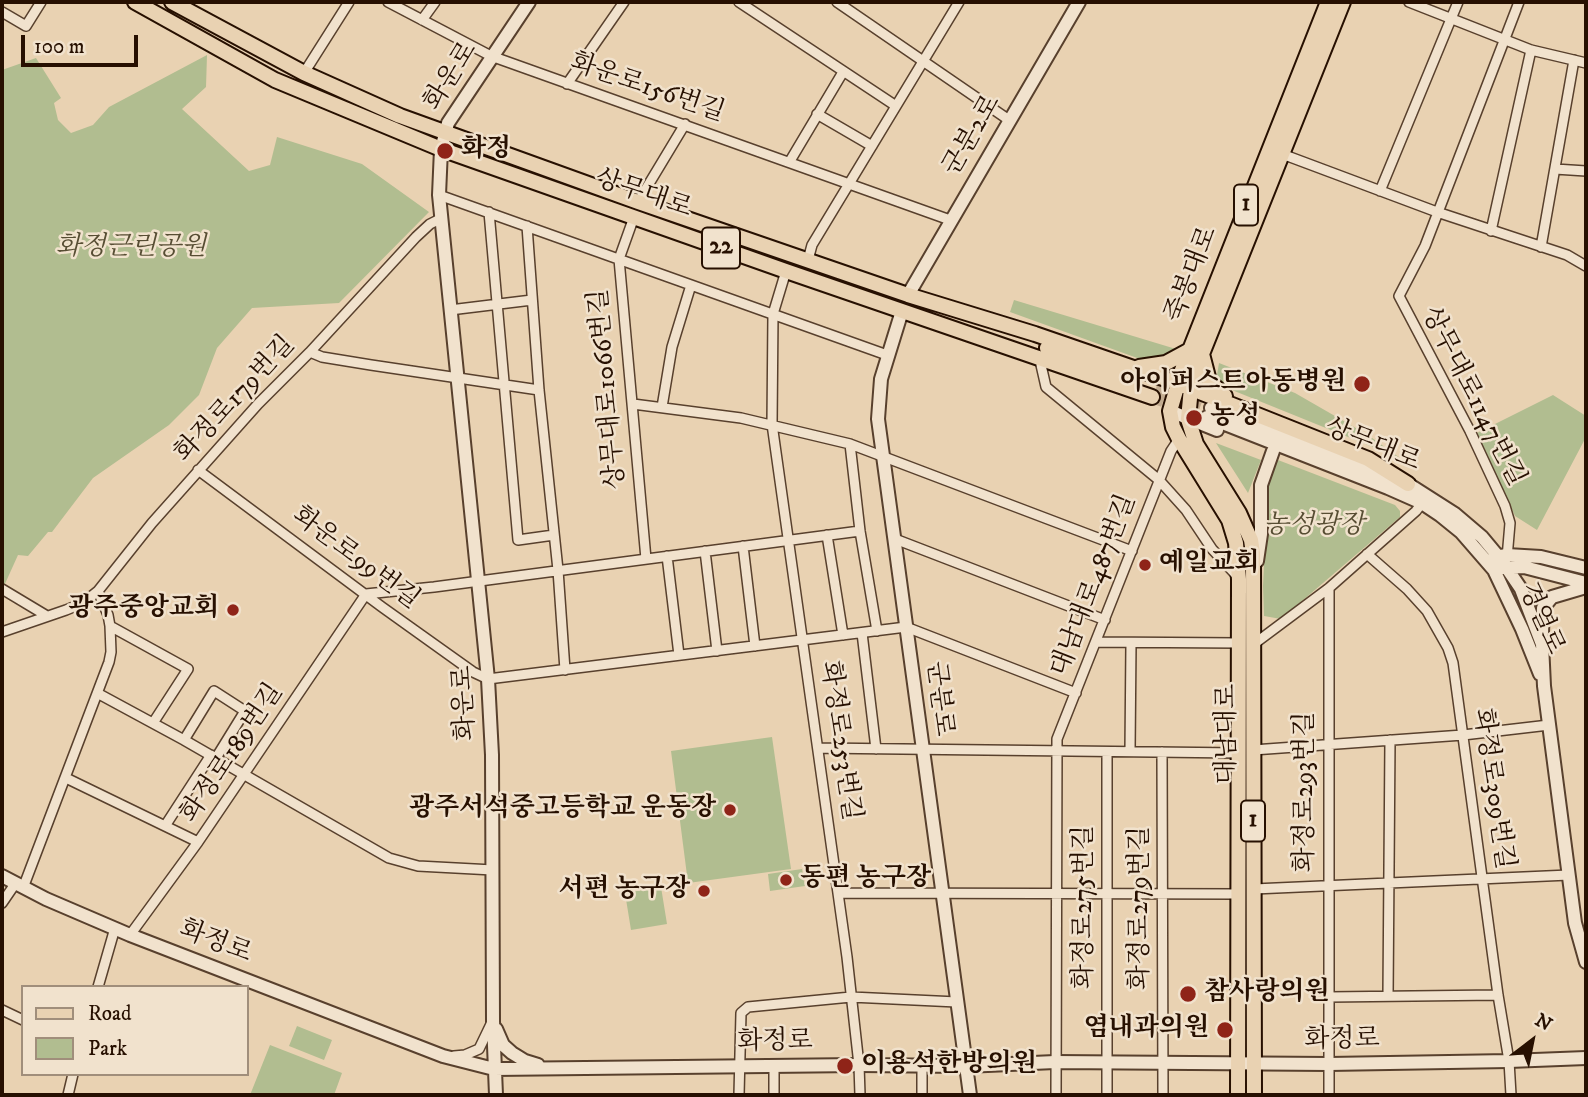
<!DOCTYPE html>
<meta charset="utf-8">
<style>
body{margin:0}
#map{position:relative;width:1588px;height:1097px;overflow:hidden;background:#e9d2b2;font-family:"IM FELL DW Pica",serif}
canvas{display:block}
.frame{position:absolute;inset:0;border:4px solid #271001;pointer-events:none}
.legend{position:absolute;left:21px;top:985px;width:228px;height:91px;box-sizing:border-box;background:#f1e2cd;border:2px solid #a08e7b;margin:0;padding:9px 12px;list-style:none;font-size:21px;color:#271001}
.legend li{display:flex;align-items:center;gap:14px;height:35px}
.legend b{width:35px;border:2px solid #a08e7b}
.north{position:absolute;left:1497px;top:1006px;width:70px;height:70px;-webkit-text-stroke:5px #f1e2cd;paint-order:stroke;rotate:32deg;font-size:19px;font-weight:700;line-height:28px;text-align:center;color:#271001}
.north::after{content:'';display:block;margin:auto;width:24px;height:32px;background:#271001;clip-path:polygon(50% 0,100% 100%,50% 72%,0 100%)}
.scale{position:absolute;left:21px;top:35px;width:117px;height:32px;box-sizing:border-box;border:4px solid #271001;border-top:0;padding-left:9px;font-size:21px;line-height:24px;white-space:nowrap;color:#271001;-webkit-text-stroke:5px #f1e2cd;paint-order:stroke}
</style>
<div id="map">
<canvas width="1588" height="1097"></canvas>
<div class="frame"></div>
<ul class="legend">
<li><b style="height:9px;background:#e9d2b2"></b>Road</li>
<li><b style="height:19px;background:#b1bd90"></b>Park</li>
</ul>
<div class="north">N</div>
<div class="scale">100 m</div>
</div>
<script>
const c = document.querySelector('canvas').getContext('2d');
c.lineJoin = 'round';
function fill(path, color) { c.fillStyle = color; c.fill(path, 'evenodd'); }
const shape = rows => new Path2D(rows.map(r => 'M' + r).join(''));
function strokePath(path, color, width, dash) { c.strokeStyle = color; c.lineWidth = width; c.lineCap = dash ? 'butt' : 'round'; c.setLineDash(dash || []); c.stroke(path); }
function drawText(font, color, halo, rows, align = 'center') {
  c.font = font + ' "IM FELL DW Pica","Noto Serif KR",serif'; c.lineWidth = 5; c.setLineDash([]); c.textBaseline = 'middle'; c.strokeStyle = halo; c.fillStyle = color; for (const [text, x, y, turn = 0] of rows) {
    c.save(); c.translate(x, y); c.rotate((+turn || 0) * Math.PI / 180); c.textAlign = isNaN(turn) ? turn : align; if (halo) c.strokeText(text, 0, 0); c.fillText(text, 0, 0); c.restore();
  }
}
const green = shape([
 [207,55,206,87,182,109,249,171,270,165,277,137,362,164,429,212,339,303,252,308,217,348,199,395,169,425,93,478,52,532,48,532,28,556,18,555,4,586,2,584,2,70,36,58,61,98,54,103,58,120,71,133,93,125,109,107],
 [1014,300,1176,349,1160,356,1140,359,1010,312],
 [1219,363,1295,393,1368,435,1400,458,1227,388,1217,375],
 [1553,395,1586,416,1586,437,1537,530,1515,516,1477,433],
 [1216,443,1261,460,1248,493],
 [1278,460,1395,505,1400,511,1400,517,1281,619,1264,616,1263,586,1268,480,1274,464],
 [772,737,791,869,688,883,671,751],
 [802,869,805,886,770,891,768,874],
 [661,887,667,924,631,930,625,893],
 [297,1026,332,1040,324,1060,289,1046],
 [270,1045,342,1073,334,1095,250,1095]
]);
const tertiaryTunnel = shape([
 [1156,388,1211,408],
 [1152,397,1207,417]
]);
const minor = shape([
 [388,2,491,56,950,220],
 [739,2,896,106],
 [837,2,1009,120],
 [1409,2,1531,50,1586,63],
 [2,12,26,26,41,2],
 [422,20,435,2],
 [304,73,349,2],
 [567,84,624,2],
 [817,114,872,146],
 [1282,154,1437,212,1567,255,1586,266],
 [790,161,843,72],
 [1555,169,1586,171],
 [1380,191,1458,2],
 [439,195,887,355],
 [638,202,685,124],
 [489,212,518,540,554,535],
 [634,217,619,259,646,559],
 [527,226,539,390,558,570,565,670],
 [1491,231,1531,50],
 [1541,247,1574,60],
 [808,260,812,245,959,2],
 [786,271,773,314,772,424,847,957,859,1065,860,1095],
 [450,310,532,300],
 [310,352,322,357,371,365,539,390],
 [1041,365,1046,387,1159,480,1186,510,1212,549,1238,577],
 [633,404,741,418,850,444,1132,551],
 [662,407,672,347,691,285],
 [850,444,860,531,877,631],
 [198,470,382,607,473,672,488,679,906,627,1076,693],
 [827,535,843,635],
 [895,539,1105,620],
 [743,546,755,646],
 [705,551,717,651],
 [1367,554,1407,589,1427,611,1448,648,1453,663,1498,995,1509,1061,1511,1095],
 [667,556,679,655],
 [1507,558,1510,523,1505,506,1470,431,1399,296,1425,246,1519,2],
 [2,589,47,616],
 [110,626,188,669,153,723],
 [2,632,66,610,83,603,98,591],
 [862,633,876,749],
 [1096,642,1239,643],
 [1254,644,1329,588,1416,511,1422,503],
 [99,694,184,740,389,858,418,866,493,870],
 [184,740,214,691,245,711,216,758],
 [818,748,1239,753],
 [1253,750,1463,735,1549,725],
 [1130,751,1131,643],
 [1107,752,1107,1095],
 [1162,752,1163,1095],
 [66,778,198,842],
 [165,826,211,755],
 [23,888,109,662,111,652,110,626,108,615,98,591,152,523,258,404,310,352,416,237,430,224,440,219],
 [1254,889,1569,875],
 [839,893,1239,894],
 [2,903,15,884],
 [130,935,198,842,366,594,434,587,860,531],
 [98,987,115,928],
 [1388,996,1390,740],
 [1329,997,1498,995],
 [2,1010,23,1020],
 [454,1056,465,1055,479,1049,492,1022],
 [774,1066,774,1095],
 [922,1066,922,1095],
 [68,1095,73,1074],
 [739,1095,741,1013,748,1007,851,997,957,1002],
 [1056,1095,1057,739,1171,451,1179,439],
 [1329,1095,1329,588]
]);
const tertiary = shape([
 [908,295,1079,2],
 [902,311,881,379,878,419,970,1095],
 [1211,408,1408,484,1455,514,1482,537,1502,561,1521,589,1542,644,1544,686,1575,923,1586,962],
 [1170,411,1217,430],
 [1207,417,1388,488,1422,503,1440,515,1461,532,1494,570,1522,629,1540,674],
 [1494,557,1507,555,1541,557,1586,568],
 [1257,561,1261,534,1261,485,1273,451],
 [1501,568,1524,567,1586,583],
 [1542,633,1543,608,1552,597,1586,587],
 [2,876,46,899,130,935,443,1056,494,1069,859,1065,965,1066,1055,1062,1329,1064,1509,1061,1586,1058],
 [496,1029,503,1045,512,1053,525,1061,538,1065],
 [496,1095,493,1021,492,755,488,679,439,195,441,149,448,123,529,2]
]);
const primary = shape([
 [135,2,275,80,441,149,786,271,1152,397],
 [172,2,304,73,400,116,638,202,908,295,1035,334,1177,383,1368,459,1408,484],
 [1047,348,1133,380],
 [1202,354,1209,381,1225,396],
 [1139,367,1166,363,1190,350],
 [1238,1095,1239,579,1236,543,1229,520,1179,439,1173,427,1170,411,1182,370,1328,2],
 [1254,1095,1253,553,1251,540,1239,513,1196,444,1188,419,1191,388,1202,354,1343,2]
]);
const markers = [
 [445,151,9,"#8f2418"],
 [1362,384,9,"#8f2418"],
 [1194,418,9,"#8f2418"],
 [1145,565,7,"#8f2418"],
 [233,610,7,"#8f2418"],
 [730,810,7,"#8f2418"],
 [786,880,7,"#8f2418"],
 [704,891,7,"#8f2418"],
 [1188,994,9,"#8f2418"],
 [1225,1030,9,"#8f2418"],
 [845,1066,9,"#8f2418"]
];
const shields = [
 [1246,205,24],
 [721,248,38],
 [1253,821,24]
];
const shieldNames = [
 ["1",1246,205],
 ["22",721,248],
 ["1",1253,821]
];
const streetNames = [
 ["화운로",452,77,-58],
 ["화운로156번길",647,89,19],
 ["군분2로",973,136,-60],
 ["상무대로",643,195,19],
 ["죽봉대로",1193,275,-69],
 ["상무대로1066번길",609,389,-95],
 ["상무대로1147번길",1472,397,63],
 ["화정로179번길",236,400,-47],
 ["상무대로",1372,446,22],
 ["화운로99번길",355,559,37],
 ["대남대로487번길",1095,586,-69],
 ["경열로",1540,619,66],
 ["군분로",938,699,83],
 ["화운로",466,703,-93],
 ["대남대로",1229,734,-90],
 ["화정로253번길",839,741,82],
 ["화정로189번길",233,754,-56],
 ["화정로309번길",1492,789,82],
 ["화정로293번길",1307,792,-90],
 ["화정로275번길",1086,907,-90],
 ["화정로279번길",1142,908,-90],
 ["화정로",215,943,21],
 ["화정로",1342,1041,-1],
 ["화정로",775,1043,-1]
];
const poiNames = [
 ["화정",461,151],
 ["아이퍼스트아동병원",1346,384,"right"],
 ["농성",1210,418],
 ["예일교회",1159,565],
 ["광주중앙교회",219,610,"right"],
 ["광주서석중고등학교 운동장",716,810,"right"],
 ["동편 농구장",800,880],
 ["서편 농구장",690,891,"right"],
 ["참사랑의원",1204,994],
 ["염내과의원",1209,1030,"right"],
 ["이용석한방의원",861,1066]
];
const parkNames = [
 ["화정근린공원",131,249],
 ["농성광장",1314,527]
];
fill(green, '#b1bd90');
strokePath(tertiaryTunnel, '#c2ab8f', 12, [12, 6]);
strokePath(minor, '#58402d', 12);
strokePath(tertiary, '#58402d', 16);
strokePath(primary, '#271001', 18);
strokePath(minor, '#f1e2cd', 9);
strokePath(tertiary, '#f1e2cd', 12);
strokePath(primary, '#e9d2b2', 14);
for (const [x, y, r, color] of markers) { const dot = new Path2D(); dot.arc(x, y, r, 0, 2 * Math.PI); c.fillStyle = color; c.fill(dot); strokePath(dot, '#f1e2cd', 2.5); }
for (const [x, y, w] of shields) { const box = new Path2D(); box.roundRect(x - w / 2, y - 20.5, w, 41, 5); c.fillStyle = '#f1e2cd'; c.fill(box); strokePath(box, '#271001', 2); }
drawText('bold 24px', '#271001', null, shieldNames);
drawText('26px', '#271001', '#f1e2cd', streetNames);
drawText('bold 26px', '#271001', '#f1e2cd', poiNames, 'left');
drawText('italic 26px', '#574d33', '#f1e2cd', parkNames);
</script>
